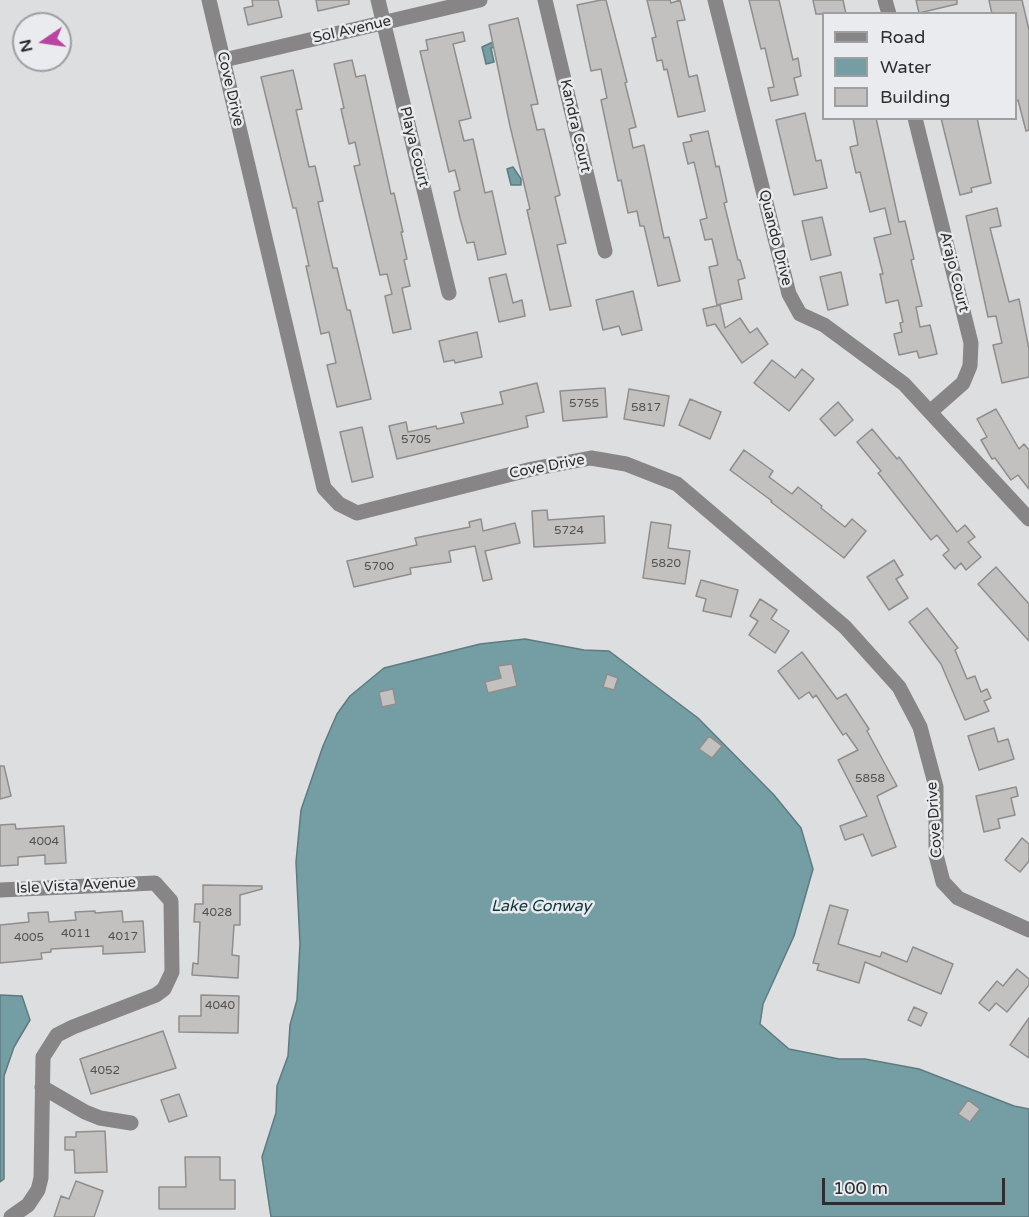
<!DOCTYPE html>
<style>
body{margin:0}
#map{position:relative;width:1029px;height:1217px;overflow:hidden;background:#dcdee0;font-family:"Varela Round",sans-serif}
canvas{display:block}
.legend{position:absolute;left:822px;top:12px;width:195px;height:108px;box-sizing:border-box;background:#e9ebee;border:2px solid #9d9fa1;margin:0;padding:8px 10px;list-style:none;font-size:18px;color:#2c2d2e}
.legend li{display:flex;align-items:center;gap:12px;height:30px}
.legend b{width:30px;border:2px solid #9d9fa1}
.north{position:absolute;left:12px;top:12px;width:60px;height:60px;box-sizing:border-box;background:#e9ebee;border:2px solid #9d9fa1;border-radius:50%;rotate:257deg;font-size:16px;font-weight:700;line-height:24px;text-align:center;color:#2c2d2e}
.north::after{content:'';display:block;margin:auto;width:21px;height:27px;background:#b8459f;clip-path:polygon(50% 0,100% 100%,50% 72%,0 100%)}
.scale{position:absolute;left:822px;top:1178px;width:183px;height:27px;box-sizing:border-box;border:3px solid #2c2d2e;border-top:0;padding-left:8px;font-size:18px;line-height:21px;white-space:nowrap;color:#2c2d2e;-webkit-text-stroke:4px #e9ebee;paint-order:stroke}
</style>
<div id="map">
<canvas width="1029" height="1217"></canvas>
<ul class="legend">
<li><b style="height:8px;background:#878586"></b>Road</li>
<li><b style="height:16px;background:#749da4"></b>Water</li>
<li><b style="height:16px;background:#c3c1bf"></b>Building</li>
</ul>
<div class="north">N</div>
<div class="scale">100 m</div>
</div>
<script>
const c = document.querySelector('canvas').getContext('2d');
c.lineJoin = 'round';
function fill(path, color) { c.fillStyle = color; c.fill(path, 'evenodd'); }
const shape = rows => new Path2D(rows.map(r => 'M' + r).join(''));
function strokePath(path, color, width, dash) { c.strokeStyle = color; c.lineWidth = width; c.lineCap = dash ? 'butt' : 'round'; c.setLineDash(dash || []); c.stroke(path); }
function drawText(font, color, halo, rows, align = 'center') {
  c.font = font + ' "Varela Round",sans-serif'; c.lineWidth = 5; c.setLineDash([]); c.textBaseline = 'middle'; c.strokeStyle = halo; c.fillStyle = color; for (const [text, x, y, turn = 0] of rows) {
    c.save(); c.translate(x, y); c.rotate((+turn || 0) * Math.PI / 180); c.textAlign = isNaN(turn) ? turn : align; if (halo) c.strokeText(text, 0, 0); c.fillText(text, 0, 0); c.restore();
  }
}
const water = shape([
 [493,42,495,47,491,48,494,62,486,64,482,47,493,42],
 [513,167,521,179,521,185,511,185,507,169,513,167],
 [525,639,584,650,609,651,698,718,774,795,801,828,813,869,794,936,763,1004,760,1024,789,1049,839,1059,865,1059,919,1069,1014,1106,1029,1109,1029,1217,271,1217,262,1157,276,1113,277,1086,288,1056,290,1025,297,1000,300,944,296,862,301,810,323,746,337,714,350,696,384,668,480,644,525,639],
 [0,995,22,996,30,1020,14,1047,4,1076,4,1179,0,1182,0,995]
]);
const building = shape([
 [252,0,278,0,282,17,248,25,244,8,253,6,252,0],
 [316,0,349,0,349,4,318,11,316,0],
 [601,0,606,0,627,82,625,83,636,127,629,129,633,148,644,145,664,238,669,237,680,281,658,286,644,226,640,226,637,211,628,213,621,180,618,181,601,100,607,98,601,69,591,71,577,5,601,0],
 [647,0,670,0,671,3,680,0,685,20,677,21,689,77,697,75,705,111,678,117,667,69,664,70,662,60,657,61,652,38,656,37,647,0],
 [749,0,779,0,793,60,798,58,801,76,794,78,798,95,771,101,768,88,774,87,765,48,761,49,749,0],
 [813,0,843,0,846,14,816,14,813,0],
 [916,0,957,0,957,4,919,13,916,0],
 [989,0,1022,0,1029,30,1029,130,1026,131,1018,100,1016,101,1016,14,992,14,989,0],
 [518,18,538,104,531,105,537,130,544,129,560,195,555,197,566,243,557,245,571,306,550,310,527,210,530,209,510,126,489,25,518,18],
 [463,32,465,41,453,44,471,118,459,121,464,141,473,139,485,193,492,191,506,254,478,260,474,242,467,243,460,218,454,192,460,190,455,170,449,172,420,51,428,50,426,40,463,32],
 [352,60,356,77,365,75,391,194,394,193,403,232,401,232,407,259,404,260,410,286,402,288,411,329,393,333,385,296,392,294,387,274,380,275,354,166,360,165,355,142,349,144,341,109,344,108,334,64,352,60],
 [293,70,302,109,296,110,309,167,315,166,323,201,318,202,333,268,337,268,347,310,350,310,371,399,337,407,327,365,336,363,329,332,321,334,306,266,309,266,296,208,293,208,261,77,293,70],
 [805,113,816,161,821,160,827,188,794,195,776,120,805,113],
 [853,118,876,118,899,222,905,221,914,259,911,260,922,306,916,307,920,327,930,325,937,354,919,358,917,351,899,355,894,334,902,332,900,323,903,322,898,300,886,303,880,274,883,274,874,238,891,234,885,208,870,212,860,172,856,173,850,147,858,145,853,118],
 [941,118,977,118,991,183,971,188,972,192,960,195,941,118],
 [708,131,716,167,719,166,727,202,724,203,738,260,740,260,745,278,738,280,742,299,717,305,709,267,718,265,712,239,705,240,700,220,707,218,694,162,688,164,683,143,692,141,690,135,708,131],
 [997,208,1001,226,990,228,1009,302,1019,299,1029,349,1029,377,1002,383,993,345,1002,343,996,316,988,317,966,216,997,208],
 [822,217,831,255,811,260,802,221,822,217],
 [841,272,848,305,828,310,820,277,841,272],
 [506,274,513,303,522,300,525,316,499,322,489,278,506,274],
 [633,291,642,330,622,335,619,326,603,330,596,300,633,291],
 [720,305,725,328,740,318,750,333,757,328,768,344,742,363,715,324,707,326,703,309,720,305],
 [477,332,482,357,455,363,454,360,444,362,439,341,477,332],
 [772,360,795,378,802,369,814,379,789,411,754,383,772,360],
 [537,383,544,412,526,416,528,427,397,459,389,426,406,422,408,432,436,426,437,429,464,423,461,413,503,404,500,392,537,383],
 [605,388,607,417,563,421,560,391,605,388],
 [629,389,669,396,664,426,624,419,629,389],
 [690,399,721,412,710,439,679,425,690,399],
 [838,402,853,420,835,436,820,419,838,402],
 [996,409,1019,449,1024,444,1029,450,1029,489,1018,475,1011,480,995,458,992,459,981,440,987,437,977,419,996,409],
 [362,427,373,477,352,482,340,432,362,427],
 [872,429,897,459,899,457,957,532,965,525,975,537,968,542,981,557,966,570,961,563,955,569,943,555,949,550,937,535,931,540,878,473,881,471,857,442,872,429],
 [744,450,773,471,769,477,792,494,798,487,822,506,821,508,845,527,852,519,866,531,844,558,771,502,772,501,730,470,744,450],
 [547,510,548,520,604,516,605,543,534,547,532,511,547,510],
 [481,519,483,531,515,523,520,543,485,551,492,579,483,581,475,546,449,551,451,562,410,568,411,574,354,587,347,561,417,545,415,538,470,527,469,522,481,519],
 [651,522,671,525,668,548,690,551,685,584,643,578,651,522],
 [894,560,903,575,896,579,908,598,889,610,867,577,894,560],
 [996,567,1029,604,1029,641,978,584,996,567],
 [701,580,738,590,731,617,703,611,706,599,696,596,701,580],
 [760,599,777,610,771,619,789,631,775,653,749,635,758,621,750,616,760,599],
 [927,608,958,648,955,650,967,679,975,676,981,692,987,689,991,698,984,701,989,711,965,720,941,664,909,622,927,608],
 [802,652,837,699,846,694,869,729,867,731,897,786,877,796,896,847,872,856,863,834,845,840,840,826,867,816,838,760,858,750,846,733,843,735,816,695,813,698,809,692,799,699,778,671,802,652],
 [512,664,517,686,488,693,485,682,501,678,498,666,512,664],
 [607,674,618,678,614,690,603,687,607,674],
 [393,689,396,704,382,707,379,692,393,689],
 [994,728,998,742,1008,739,1014,759,979,770,968,736,994,728],
 [709,736,722,746,712,758,699,749,709,736],
 [0,766,4,766,11,796,0,799,0,766],
 [1016,787,1018,796,1011,798,1015,815,998,819,1000,828,984,832,976,796,1016,787],
 [15,824,16,829,64,826,66,863,45,864,45,855,18,857,18,865,0,866,0,825,15,824],
 [1022,838,1029,844,1029,861,1020,872,1005,860,1022,838],
 [203,885,262,886,262,889,240,895,240,925,234,925,232,955,239,956,238,978,192,975,193,963,198,964,200,922,194,922,195,904,203,904,203,885],
 [830,905,848,910,838,944,880,957,882,952,907,962,913,947,953,964,941,994,865,962,859,983,817,970,819,964,813,963,830,905],
 [95,911,95,913,122,911,123,922,143,921,145,952,103,954,103,946,51,949,51,952,41,953,42,959,0,963,0,925,29,922,28,913,48,912,49,922,76,920,75,912,95,911],
 [1017,969,1029,979,1029,985,1007,1012,996,1003,989,1011,979,1003,997,981,1003,986,1017,969],
 [201,995,239,996,238,1033,179,1032,179,1016,201,1016,201,995],
 [914,1007,927,1013,921,1026,908,1020,914,1007],
 [1029,1018,1029,1058,1010,1045,1029,1018],
 [163,1031,176,1068,91,1094,80,1059,163,1031],
 [179,1094,187,1116,169,1122,161,1100,179,1094],
 [968,1100,980,1109,970,1122,958,1114,968,1100],
 [105,1131,107,1172,75,1173,74,1150,65,1150,65,1137,76,1137,76,1132,105,1131],
 [185,1157,220,1157,220,1180,235,1180,235,1209,159,1209,159,1187,186,1187,185,1157],
 [76,1181,103,1191,94,1217,54,1217,61,1196,69,1199,76,1181]
]);
const minor = shape([
 [209,0,324,488,339,504,357,513,532,469,591,458,626,464,677,484,845,627,899,687,920,727,936,787,936,855,943,882,958,898,1029,930],
 [378,0,449,293],
 [545,0,605,251],
 [715,0,789,294,800,314,824,325,904,384,1029,519],
 [885,0,889,14],
 [224,60,480,0],
 [915,118,971,343,970,366,963,383,930,412],
 [0,890,155,883,171,901,172,972,164,989,156,995,73,1027,57,1035,43,1057,41,1178,38,1190,28,1205,11,1217],
 [42,1087,85,1112,100,1118,131,1123]
]);
const numberNames = [
 ["5755",584,404],
 ["5817",646,408],
 ["5705",416,440],
 ["5724",569,531],
 ["5820",666,564],
 ["5700",379,567],
 ["5858",870,779],
 ["4004",44,842],
 ["4028",217,913],
 ["4011",76,934],
 ["4017",123,937],
 ["4005",29,938],
 ["4040",220,1006],
 ["4052",105,1071]
];
const streetNames = [
 ["Sol Avenue",352,30,-13],
 ["Cove Drive",230,89,77],
 ["Kandra Court",575,126,77],
 ["Playa Court",414,147,76],
 ["Quando Drive",775,238,76],
 ["Arajo Court",954,272,76],
 ["Cove Drive",547,467,-11],
 ["Cove Drive",935,820,-94],
 ["Isle Vista Avenue",76,886,-3]
];
const waterNames = [
 ["Lake Conway",541,907]
];
fill(water, '#749da4');
strokePath(water, '#5e7b81', 1.5);
fill(building, '#c3c1bf');
strokePath(building, '#908e8c', 1.5);
strokePath(minor, '#878586', 15);
drawText('12px', '#525252', null, numberNames);
drawText('15px', '#2c2d2e', '#e9ebee', streetNames);
drawText('italic 16px', '#0d363c', '#e9ebee', waterNames);
</script>
